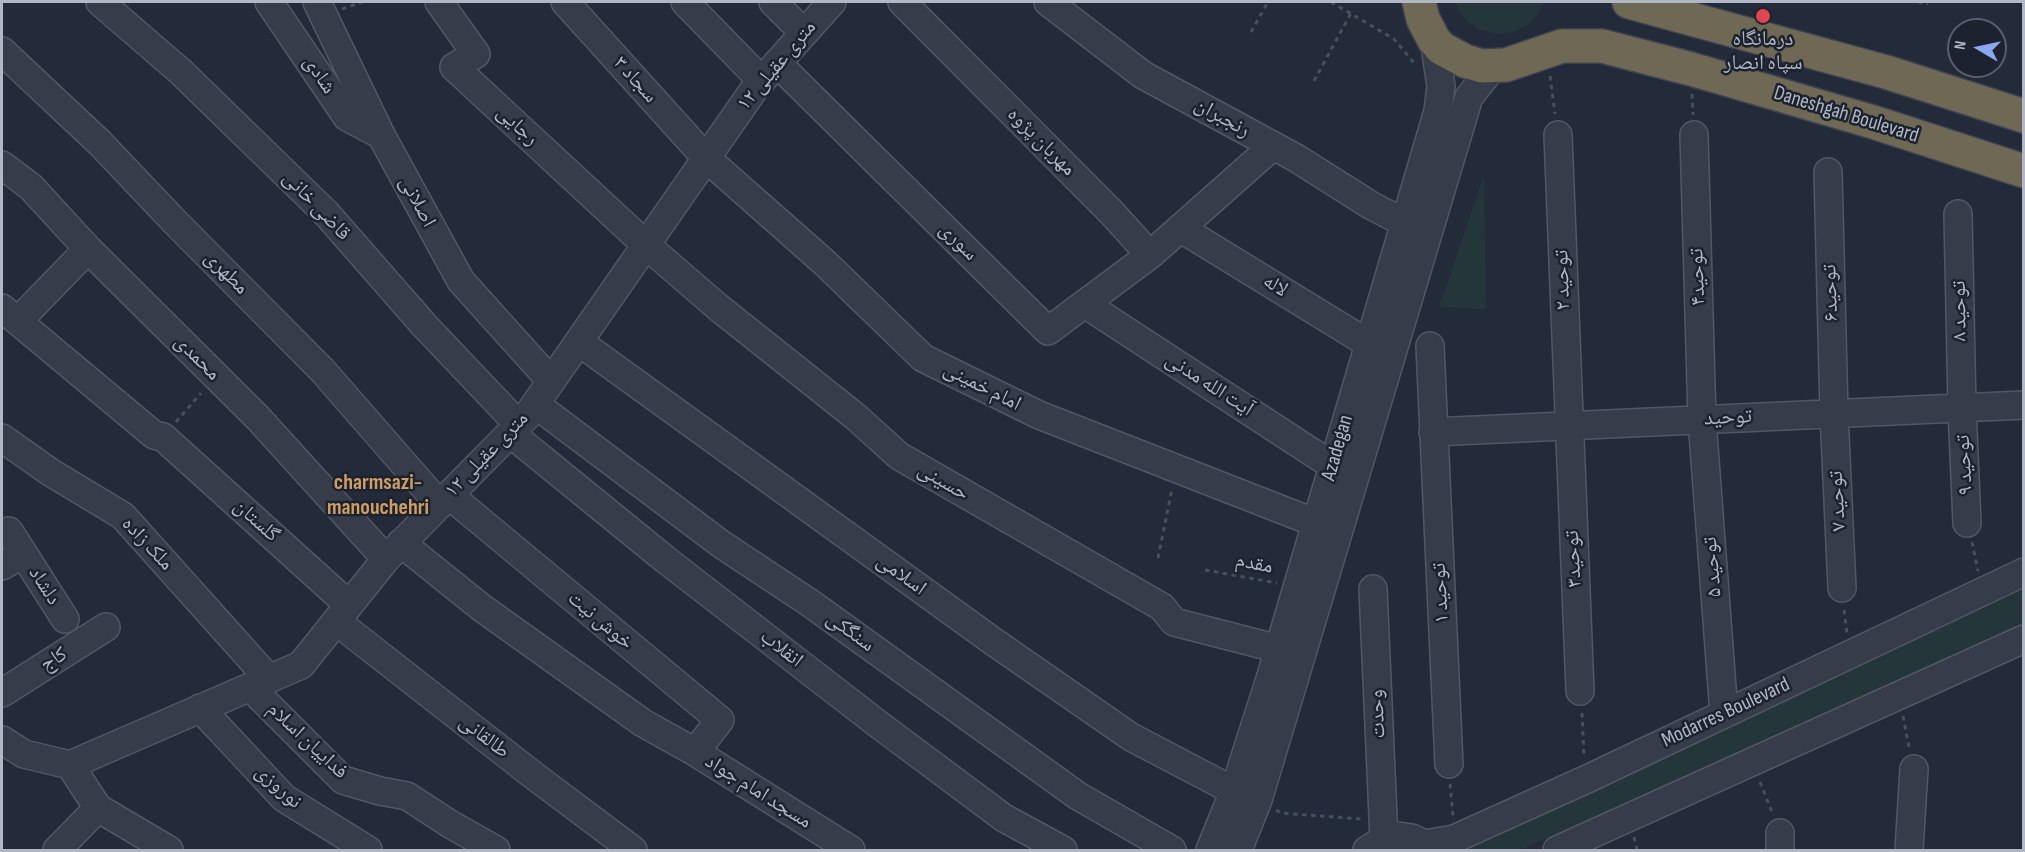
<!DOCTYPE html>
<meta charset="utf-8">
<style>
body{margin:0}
#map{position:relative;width:2025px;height:852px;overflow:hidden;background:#232a39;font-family:"Sofia Sans Condensed",sans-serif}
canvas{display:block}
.frame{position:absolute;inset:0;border:3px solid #b2b7c6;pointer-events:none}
.north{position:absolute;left:1947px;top:18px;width:60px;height:60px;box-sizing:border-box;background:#1c222e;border:2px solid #585e6b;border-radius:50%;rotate:279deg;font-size:16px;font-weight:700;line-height:24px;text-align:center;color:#b2b7c6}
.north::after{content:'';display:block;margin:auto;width:21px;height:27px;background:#8aa7f2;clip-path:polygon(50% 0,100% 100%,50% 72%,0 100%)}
</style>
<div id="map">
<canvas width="2025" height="852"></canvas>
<div class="frame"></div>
<div class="north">N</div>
</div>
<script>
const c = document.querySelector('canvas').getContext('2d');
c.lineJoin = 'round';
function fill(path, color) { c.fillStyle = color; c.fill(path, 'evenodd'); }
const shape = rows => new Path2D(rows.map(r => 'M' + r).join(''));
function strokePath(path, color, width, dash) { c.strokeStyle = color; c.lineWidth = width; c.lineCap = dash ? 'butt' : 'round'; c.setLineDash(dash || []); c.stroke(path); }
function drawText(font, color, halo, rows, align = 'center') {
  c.font = font + ' "Sofia Sans Condensed","Noto Naskh Arabic",sans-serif'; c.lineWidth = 5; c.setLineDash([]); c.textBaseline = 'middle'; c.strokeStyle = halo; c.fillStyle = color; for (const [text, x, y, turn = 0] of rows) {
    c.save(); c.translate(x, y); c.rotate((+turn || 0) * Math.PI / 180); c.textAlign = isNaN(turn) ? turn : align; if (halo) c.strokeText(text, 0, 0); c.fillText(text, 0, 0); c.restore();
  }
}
const green = shape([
 [1455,2,1544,2,1539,13,1528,25,1513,32,1497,34,1481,30,1467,21,1458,9],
 [1484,175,1486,309,1439,307],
 [2023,583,2023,624,1521,850,1459,850]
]);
const path = shape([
 [1331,2,1394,39,1415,64],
 [1918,2,1928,4],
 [342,9,362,2],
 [1251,32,1268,2],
 [1550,76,1555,114],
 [1314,81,1351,13],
 [1692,94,1693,115],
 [176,422,201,393],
 [1972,542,1978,571],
 [1158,558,1172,489],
 [1205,570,1277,583],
 [1844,610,1847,633],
 [1582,713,1584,757],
 [1903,716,1909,747],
 [1760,782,1772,812],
 [1450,784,1453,816],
 [1276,810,1281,813,1361,819],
 [1634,837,1637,850]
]);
const minor = shape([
 [100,2,181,72,326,213,424,325,518,424],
 [269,2,347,117,381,135],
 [317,2,381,135,461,281,551,381],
 [439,2,476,54,454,67,646,245,719,308,856,417,899,456,1162,607,1174,622,1279,649],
 [565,2,706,158,825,263,923,358,1039,415,1316,523],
 [685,2,761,80],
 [773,2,804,33],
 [902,2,1111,212,1150,255,1273,146],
 [1048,2,1143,75,1296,158,1372,206,1405,223],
 [2,51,100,143,174,221,322,370,439,504],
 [777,63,1048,331,1150,255],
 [1558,135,1580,691],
 [1694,135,1702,420,1724,714],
 [2,165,31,187,88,249,258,418,386,559],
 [1828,172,1834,413,1842,588],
 [1958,214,1962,408,1967,523],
 [1180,228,1369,344],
 [1085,304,1333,466],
 [2,308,154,435,163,437,349,605],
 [18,321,88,249],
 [579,342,994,642,1131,737,1234,791],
 [1430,346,1449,764],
 [535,404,721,544,810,603,1078,796,1172,850],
 [1433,432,2024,405],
 [510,433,666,560,878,724,1004,818,1063,850],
 [2,438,50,472,123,516,269,679],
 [449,495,720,720,695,752],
 [2,533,9,531,65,619],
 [401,543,482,608,643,723,695,752,851,850],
 [2,566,23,554],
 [1373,589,1384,839],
 [336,621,533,775,633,850],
 [250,687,343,780,380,791,407,796,450,824,496,850],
 [2,693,106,627],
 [200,708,284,798,368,850],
 [2,740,24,754,70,765,301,665,386,559,527,416,755,88,832,2],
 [70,765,98,808,169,850],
 [1425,844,1454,839,1585,780,2024,572],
 [57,850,98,808],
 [1210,850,1234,791,1270,679,1438,111,1441,86,1434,40],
 [1238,850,1258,800,1469,97,1493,67],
 [1367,850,1384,839,1398,836,1412,838,1425,844,1432,850],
 [1557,850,2024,639],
 [1780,850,1780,833],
 [1909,850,1914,769]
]);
const highway = shape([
 [1419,2,1423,19,1434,40,1441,48,1465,61,1482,66,1506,65,1562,46,1602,46,1691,69,1873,122,2024,171],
 [1629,2,1886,72,2024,116]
]);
const markers = [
 [1763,16,8,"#e0444e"]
];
const poiNames = [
 ["درمانگاه",1763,40],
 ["سپاه انصار",1763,64]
];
const streetNames = [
 ["۱۲ متری عقیلی",777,66,-50],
 ["شادی",319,75,56],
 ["سجاد ۳",635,80,48],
 ["Daneshgah Boulevard",1846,115,17],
 ["رنجبران",1222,118,29],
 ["رجایی",517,126,43],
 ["مهربان پژوه",1041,142,45],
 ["اصلانی",417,202,62],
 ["قاضی خانی",316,206,46],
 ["سوری",958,242,45],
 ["مطهری",226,273,45],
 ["توحید۴",1698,277,-92],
 ["توحید ۲",1563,280,-92],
 ["لاله",1275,286,32],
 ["توحید۶",1831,293,-92],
 ["توحید ۸",1960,311,-91],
 ["محمدی",197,358,45],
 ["آیت الله مدنی",1209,385,33],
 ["امام خمینی",982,387,27],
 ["توحید",1728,418,-3],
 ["Azadegan",1338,448,-74],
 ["۱۲ متری عقیلی",487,455,-46],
 ["توحید ۹",1965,465,-93],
 ["حسینی",943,482,30],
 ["توحید ۷",1838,501,-93],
 ["گلستان",256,521,42],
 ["ملک زاده",147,544,47],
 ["توحید۳",1574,559,-93],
 ["مقدم",1254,564,11],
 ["توحید ۵",1713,567,-95],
 ["اسلامی",901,575,36],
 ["دلشاد",44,586,57],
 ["توحید ۱",1441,593,-93],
 ["خوش نیت",600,621,40],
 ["سنگکی",850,632,36],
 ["انقلاب",781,649,38],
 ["کاج",54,660,-32],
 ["Modarres Boulevard",1726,713,-25],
 ["وحدت",1378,714,-93],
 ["طالقانی",484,737,38],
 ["فداییان اسلام",307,741,43],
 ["نوروزی",278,787,42],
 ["مسجد امام جواد",758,792,32]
];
const neighbourhoodNames = [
 ["charmsazi-",378,483],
 ["manouchehri",378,508]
];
fill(green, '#25363a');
strokePath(minor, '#525764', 30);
strokePath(highway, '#3f4451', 36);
strokePath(path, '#435358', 3, [4.5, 4.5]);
strokePath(minor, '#373c4a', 27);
strokePath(highway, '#6f6854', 33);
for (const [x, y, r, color] of markers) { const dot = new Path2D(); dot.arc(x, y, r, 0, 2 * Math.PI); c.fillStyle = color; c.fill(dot); strokePath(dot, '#1c222e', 2); }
drawText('21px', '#b2b7c6', '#1c222e', poiNames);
drawText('21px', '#b2b7c6', '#1c222e', streetNames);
drawText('bold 22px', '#ce9e64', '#1c222e', neighbourhoodNames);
</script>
